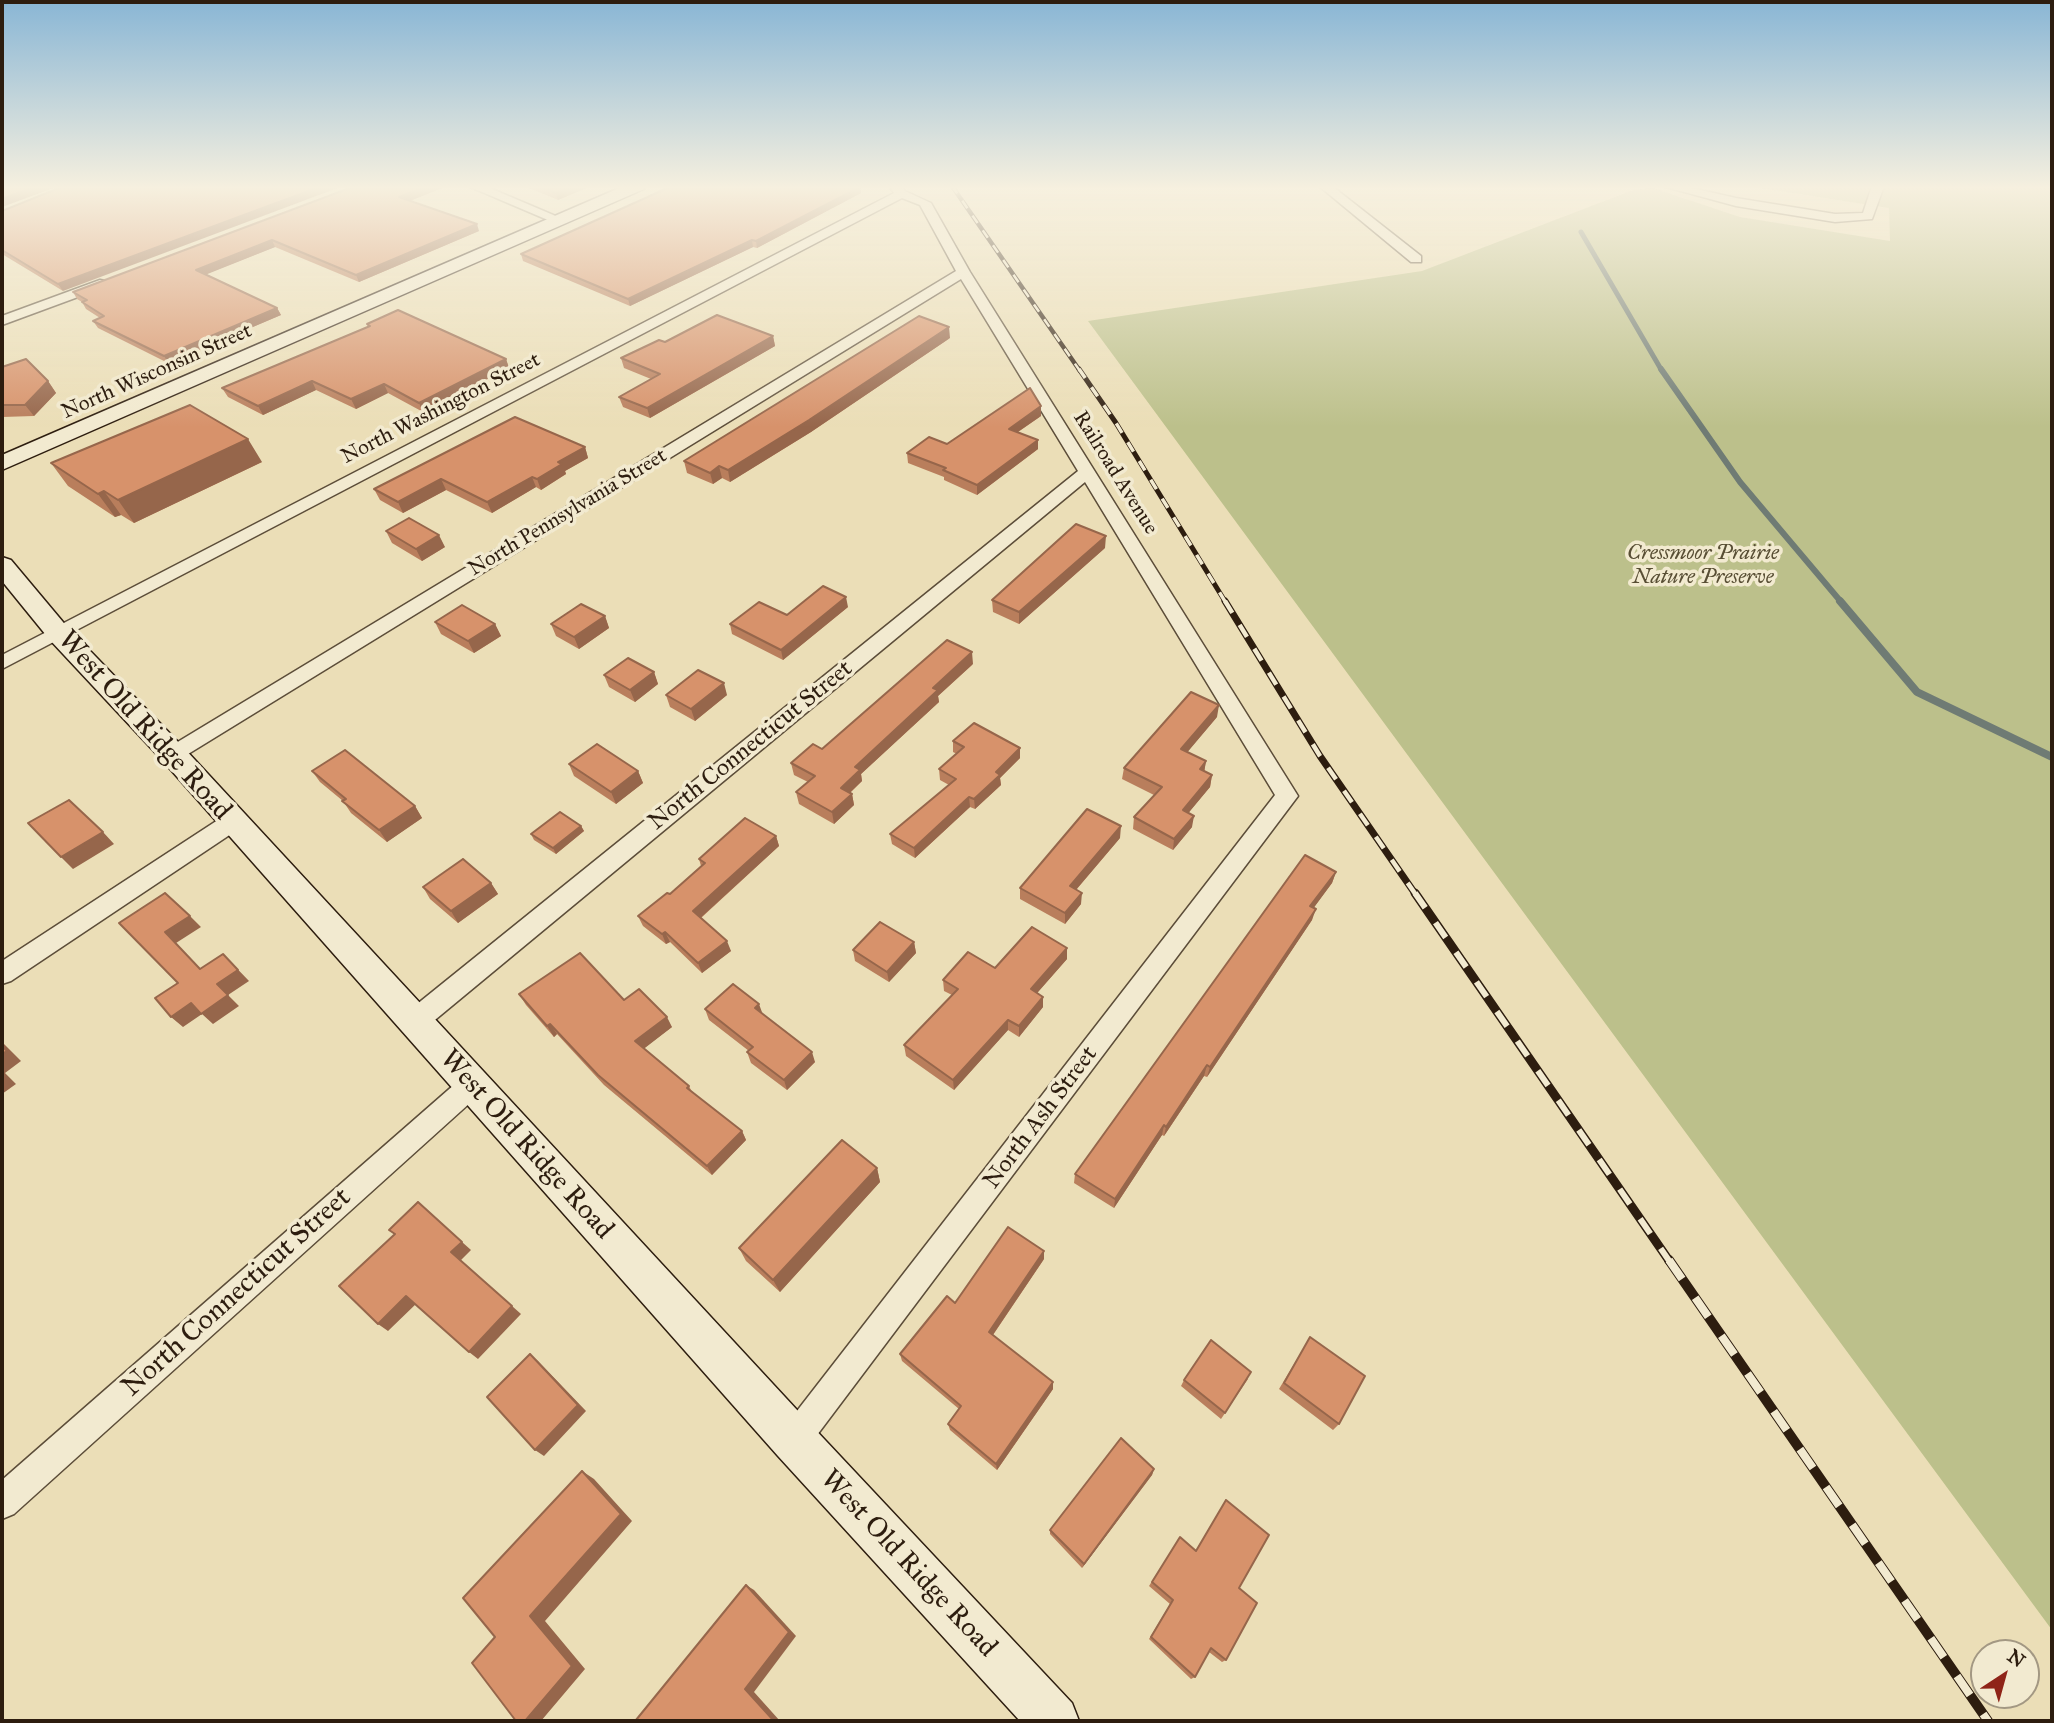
<!DOCTYPE html>
<style>
body{margin:0}
#map{position:relative;width:2054px;height:1723px;overflow:hidden;background:#ebdeb7;font-family:"IM FELL Great Primer",serif}
canvas{display:block}
.frame{position:absolute;inset:0;border:4px solid #2d1d0f;pointer-events:none}
.north{position:absolute;left:1970px;top:1639px;width:70px;height:70px;box-sizing:border-box;background:#f2ead0;border:2px solid #a39883;border-radius:50%;rotate:36deg;font-size:19px;font-weight:700;line-height:28px;text-align:center;color:#2d1d0f}
.north::after{content:'';display:block;margin:auto;width:24px;height:32px;background:#8f2418;clip-path:polygon(50% 0,100% 100%,50% 72%,0 100%)}
</style>
<div id="map">
<canvas width="2054" height="1723"></canvas>
<div class="frame"></div>
<div class="north">N</div>
</div>
<script>
const c = document.querySelector('canvas').getContext('2d');
c.lineJoin = 'round';
function fill(path, color) { c.fillStyle = color; c.fill(path, 'evenodd'); }
const shape = rows => new Path2D(rows.map(r => 'M' + r).join(''));
function strokePath(path, color, width, dash) { c.strokeStyle = color; c.lineWidth = width; c.lineCap = dash ? 'butt' : 'round'; c.setLineDash(dash || []); c.stroke(path); }
function drawText(font, color, halo, rows, align = 'center') {
  c.font = font + ' "IM FELL Great Primer",serif'; c.lineWidth = 7; c.setLineDash([]); c.textBaseline = 'middle'; c.strokeStyle = halo; c.fillStyle = color; for (const [text, x, y, turn = 0] of rows) {
    c.save(); c.translate(x, y); c.rotate((+turn || 0) * Math.PI / 180); c.textAlign = isNaN(turn) ? turn : align; if (halo) c.strokeText(text, 0, 0); c.fillText(text, 0, 0); c.restore();
  }
}
const green = shape([
 [1748,186,2052,186,2052,1630,1088,321,1422,271,1633,190,1653,188,1740,217,1890,241,1889,208]
]);
const streamFar2 = shape([
 [1581,232,1662,371]
]);
const streamFar1 = shape([
 [1661,369,1740,482,1842,603]
]);
const stream = shape([
 [1840,601,1917,692,2052,757]
]);
const street = shape([
 [468,186,485,186,565,220,555,223,468,186],
 [889,186,901,186,905,191,931,203,970,272,1298,796,805,1451,794,1456,783,1451,778,1440,783,1429,1275,795,1085,482,424,1029,415,1032,406,1029,402,1021,406,1013,1078,471,961,279,180,759,173,762,166,759,163,754,166,749,956,271,920,205,902,198,2,669,2,655,894,193,889,186],
 [1319,186,1332,186,1421,256,1421,262,1411,262,1319,186],
 [1662,186,1683,186,1736,198,1835,214,1863,213,1872,186,1884,186,1872,219,1835,222,1736,206,1662,186],
 [100,280,105,281,105,287,2,325,2,316,100,280],
 [232,814,240,816,243,822,240,828,11,981,2,984,2,961,224,816,232,814],
 [472,1073,481,1077,485,1085,481,1093,14,1514,2,1519,2,1480,463,1077,472,1073]
]);
const secondary = shape([
 [624,186,646,186,644,189,2,470,2,455,624,186],
 [2,557,11,560,68,628,183,747,810,1424,1072,1703,1079,1721,1020,1721,778,1456,163,761,50,640,2,581,2,557]
]);
const railFar4 = shape([
 [952,186,1080,371]
]);
const railFar3 = shape([
 [1079,369,1116,423,1226,603]
]);
const railFar2 = shape([
 [1225,601,1320,756,1416,895]
]);
const railFar1 = shape([
 [1415,893,1670,1262]
]);
const rail = shape([
 [1669,1260,1988,1721]
]);
const wall = shape([
 [64,186,63,291,2,254,2,211],
 [447,186,410,201,479,231,359,282,275,247,206,274,277,308,281,315,168,363,98,328,93,321,100,318,86,309,82,302,77,299,73,292],
 [524,186,591,186,558,200],
 [671,186,857,186,860,187,861,193,757,248,753,247,630,306,523,261,521,254],
 [367,324,506,359,509,368,423,412,388,393,356,409,316,390,263,415,228,397,222,388,368,327],
 [773,336,775,346,650,418,623,407,619,397,651,379,624,368,621,358,665,342],
 [950,338,811,432,730,482,722,478,713,484,687,473,684,461],
 [2,367,48,381,56,393,34,416,2,417],
 [1041,416,1018,432,1038,449,977,495,944,480,944,477,908,463,907,453,947,444],
 [585,447,588,458,565,471,566,474,541,490,536,487,492,513,446,490,403,513,380,500,374,489],
 [262,462,134,523,121,515,115,517,68,486,51,463],
 [386,531,445,547,422,561,392,543],
 [1105,548,1019,624,993,612,992,600],
 [848,607,783,660,732,634,730,624],
 [605,616,609,628,579,649,556,636,551,624],
 [435,622,495,624,501,636,474,653,441,634],
 [973,664,938,696,939,702,861,774,862,781,850,793,852,794,854,805,834,824,799,804,796,792,808,782,794,775,791,763,822,749],
 [654,672,658,684,635,702,609,687,604,675],
 [666,695,727,695,695,721,670,707],
 [1217,717,1187,752,1206,761,1204,772,1212,775,1210,787,1188,813,1192,827,1173,850,1133,829,1134,817,1154,795,1122,779,1124,768],
 [953,741,1020,748,1020,758,1000,778,1001,785,975,809,970,807,915,858,892,844,890,834,949,785,940,780,939,769,957,754,953,752],
 [569,764,638,771,643,783,616,804,574,776],
 [312,771,415,806,422,818,387,842,351,813,343,801,320,782],
 [581,826,584,831,556,854,534,840,531,834],
 [776,836,779,846,701,918,731,951,702,973,670,942,666,944,643,926,638,916,670,894,701,866,699,859],
 [1120,838,1076,890,1081,904,1065,924,1020,899,1020,888],
 [1336,872,1332,883,1314,907,1312,920,1207,1077,1204,1076,1164,1136,1162,1135,1114,1208,1074,1183,1075,1174],
 [491,883,498,894,458,923,430,899,423,887],
 [914,942,916,953,889,982,855,961,853,950],
 [1067,959,1037,993,1043,997,1043,1007,1019,1037,1008,1030,954,1090,906,1056,904,1045,952,995,944,991,943,980,995,968],
 [519,994,624,1000,672,1027,644,1048,689,1086,692,1092,742,1131,746,1140,712,1175,604,1085,557,1034,554,1037,526,1005],
 [705,1009,762,1014,815,1062,787,1090,751,1063,747,1052,749,1051,709,1020],
 [877,1168,880,1182,780,1292,746,1261,739,1248],
 [1044,1259,993,1335,1053,1389,997,1470,950,1430,948,1424,959,1409,902,1361,900,1354,955,1303],
 [1306,1344,1339,1424,1333,1430,1279,1389],
 [1248,1379,1221,1419,1181,1386,1184,1380],
 [1154,1469,1152,1475,1082,1568,1050,1534,1050,1530],
 [1226,1500,1239,1588,1226,1660,1222,1662,1209,1652,1195,1677,1191,1679,1149,1639,1170,1604,1149,1586,1180,1537,1196,1550]
]);
const shadedWall = shape([
 [37,186,59,186,2,207,2,199],
 [322,186,343,186,63,291,58,284],
 [428,186,447,186,402,204,399,197],
 [573,186,591,186,558,200,556,193],
 [860,187,861,193,757,248,756,241],
 [477,224,479,231,359,282,356,275],
 [272,240,275,247,200,277,196,270],
 [752,240,753,247,630,306,628,299],
 [277,308,281,315,168,363,164,356],
 [949,327,950,338,811,432,730,482,728,470],
 [773,336,775,346,650,418,647,408],
 [506,359,509,368,423,412,419,403],
 [48,381,56,393,34,416,25,405],
 [312,381,316,390,263,415,258,406],
 [384,384,388,393,356,409,351,399],
 [1041,406,1041,416,1009,438,1009,429],
 [248,439,262,462,134,523,118,500],
 [1038,440,1038,449,977,495,977,485],
 [585,447,588,458,565,471,566,474,541,490,537,479,558,462],
 [719,466,722,478,713,484,710,473],
 [532,477,536,487,492,513,487,502],
 [441,479,446,490,403,513,398,502],
 [104,491,121,515,115,517,98,494],
 [439,535,445,547,422,561,416,549],
 [1106,536,1105,548,1019,624,1019,612],
 [846,597,848,607,783,660,781,650],
 [605,616,609,628,579,649,574,637],
 [495,624,501,636,474,653,468,641],
 [972,652,973,664,938,696,939,702,861,774,862,781,843,799,841,788,855,767,933,688],
 [654,672,658,684,635,702,630,690],
 [724,683,727,695,695,721,691,709],
 [1219,705,1217,717,1180,761,1181,749],
 [1020,748,1020,758,1000,778,1001,785,975,809,974,799,996,772],
 [1206,761,1204,773,1200,769],
 [638,771,643,783,616,804,611,792],
 [1212,775,1210,787,1181,822,1183,810],
 [852,794,854,805,834,824,832,812],
 [969,797,970,807,915,858,914,848],
 [415,806,422,818,387,842,379,830],
 [1194,816,1192,827,1173,850,1174,839],
 [581,826,584,831,556,854,553,848],
 [1121,826,1120,838,1069,898,1070,886],
 [103,832,114,844,73,869,61,857],
 [776,836,779,846,697,921,693,911],
 [1336,872,1332,883,1307,917,1310,906],
 [491,883,498,894,458,923,451,911],
 [1082,893,1081,904,1065,924,1065,913],
 [1316,909,1312,920,1207,1077,1210,1067],
 [190,916,201,927,176,943,165,932],
 [665,932,670,942,666,944,662,934],
 [727,941,731,951,702,973,698,963],
 [914,942,916,953,889,982,887,972],
 [1067,948,1067,959,1031,1000,1031,989],
 [223,954,249,981,228,995,217,984],
 [228,995,239,1006,213,1024,202,1014,183,1027,171,1017,191,1003],
 [1043,997,1043,1007,1019,1037,1019,1026],
 [759,1004,763,1015,755,1008],
 [667,1017,672,1027,641,1051,635,1041],
 [1008,1020,1008,1030,954,1090,953,1080],
 [550,1024,557,1034,554,1037,547,1026],
 [2,1042,21,1061,5,1073,16,1084,2,1094],
 [812,1052,815,1062,787,1090,784,1080],
 [1207,1065,1204,1076,1164,1136,1166,1127],
 [1164,1125,1162,1135,1114,1208,1115,1199],
 [742,1131,746,1140,712,1175,707,1166],
 [877,1168,880,1182,780,1292,773,1280],
 [462,1242,471,1250,460,1261,451,1252],
 [1044,1251,1044,1259,990,1339,989,1332],
 [406,1296,417,1303,388,1331,378,1324],
 [512,1306,521,1314,478,1359,469,1352],
 [530,1354,538,1361,586,1411,544,1456,535,1450],
 [1053,1382,1053,1389,997,1470,996,1464],
 [1154,1469,1152,1475,1082,1568,1084,1564],
 [582,1471,594,1479,632,1521,545,1621,585,1669,541,1721,525,1721,530,1616],
 [746,1585,754,1590,796,1636,754,1692,780,1721,774,1721,745,1689]
]);
const building = shape([
 [2,186,37,186,2,199,2,186],
 [64,186,322,186,58,284,2,250,2,211,64,186],
 [355,186,428,186,399,197,477,224,356,275,272,240,196,270,277,308,164,356,93,321,104,316,82,302,87,300,73,292,355,186],
 [538,186,573,186,556,193,538,186],
 [672,186,857,186,860,187,756,241,752,240,628,299,521,254,672,186],
 [398,310,506,359,419,403,384,384,351,399,312,381,258,406,222,388,370,326,367,324,398,310],
 [717,315,773,336,647,408,619,397,660,374,621,358,659,340,665,342,717,315],
 [919,316,949,327,809,420,728,470,719,466,710,473,684,461,919,316],
 [26,359,48,381,25,405,2,405,2,367,26,359],
 [1030,388,1041,406,1009,429,1038,440,977,485,943,470,946,468,907,453,929,437,947,444,1030,388],
 [190,405,248,439,118,500,104,491,98,494,51,463,190,405],
 [515,417,585,447,558,462,562,464,537,479,532,477,487,502,441,479,398,502,374,489,515,417],
 [409,518,439,535,416,549,386,531,409,518],
 [1076,524,1106,536,1019,612,992,600,1076,524],
 [823,586,846,597,781,650,730,624,759,602,787,615,823,586],
 [581,604,605,616,574,637,551,624,581,604],
 [462,605,495,624,468,641,435,622,462,605],
 [947,640,972,652,933,688,938,690,855,767,860,770,841,788,852,794,832,812,796,792,815,776,791,763,813,744,822,749,947,640],
 [628,658,654,672,630,690,604,675,628,658],
 [698,670,724,683,691,709,666,695,698,670],
 [1191,692,1219,705,1181,749,1206,761,1200,769,1212,775,1183,810,1194,816,1174,839,1134,817,1162,787,1124,768,1191,692],
 [974,723,1020,748,996,772,1000,775,974,799,969,797,914,848,890,834,956,779,939,769,964,747,953,741,974,723],
 [597,744,638,771,611,792,569,764,597,744],
 [345,750,415,806,379,830,342,801,346,799,312,771,345,750],
 [69,800,103,832,61,857,28,823,69,800],
 [1087,809,1121,826,1070,886,1082,893,1065,913,1020,888,1087,809],
 [560,812,581,826,553,848,531,834,560,812],
 [745,818,776,836,693,911,727,941,698,963,665,932,662,934,638,916,667,893,670,894,705,863,699,859,745,818],
 [1305,855,1336,872,1310,906,1316,909,1210,1067,1207,1065,1166,1127,1164,1125,1115,1199,1075,1174,1305,855],
 [463,859,491,883,451,911,423,887,463,859],
 [165,893,190,916,165,932,200,969,223,954,238,970,217,984,228,995,201,1014,191,1003,171,1017,155,998,178,983,119,923,165,893],
 [880,922,914,942,887,972,853,950,880,922],
 [1032,927,1067,948,1031,989,1043,997,1019,1026,1008,1020,953,1080,904,1045,958,989,943,980,968,952,995,968,1032,927],
 [580,953,624,1000,639,989,667,1017,635,1041,689,1086,687,1088,742,1131,707,1166,598,1075,550,1024,547,1026,519,994,580,953],
 [733,984,759,1004,755,1008,812,1052,784,1080,747,1052,753,1047,705,1009,733,984],
 [2,1046,7,1051,2,1054,2,1046],
 [842,1140,877,1168,773,1280,739,1248,842,1140],
 [418,1202,462,1242,451,1252,512,1306,469,1352,406,1296,378,1324,339,1286,395,1234,389,1230,418,1202],
 [1008,1227,1044,1251,989,1332,1053,1382,996,1464,948,1424,961,1406,900,1354,947,1296,955,1303,1008,1227],
 [1310,1337,1365,1376,1339,1424,1284,1383,1310,1337],
 [1211,1340,1251,1372,1225,1413,1184,1380,1211,1340],
 [530,1354,578,1405,535,1450,487,1397,530,1354],
 [1121,1438,1154,1469,1084,1564,1050,1530,1121,1438],
 [582,1471,621,1514,530,1616,572,1666,525,1721,516,1721,472,1663,495,1637,463,1598,582,1471],
 [1226,1500,1269,1535,1239,1588,1257,1603,1226,1660,1211,1648,1195,1677,1151,1637,1173,1600,1152,1582,1180,1537,1196,1551,1226,1500],
 [746,1585,789,1632,745,1689,774,1721,638,1721,636,1720,746,1585]
]);
const farStreetnames = [
 ["North Wisconsin Street",157,372,-24],
 ["North Washington Street",441,409,-27],
 ["Railroad Avenue",1115,473,58],
 ["North Pennsylvania Street",568,513,-31]
];
const farParknames = [
 ["Cressmoor Prairie",1703,554],
 ["Nature Preserve",1703,578]
];
const streetNames = [
 ["North Connecticut Street",751,746,-39],
 ["North Ash Street",1041,1118,-53]
];
const nearStreetnames = [
 ["West Old Ridge Road",144,726,48],
 ["West Old Ridge Road",526,1145,48],
 ["North Connecticut Street",237,1293,-42],
 ["West Old Ridge Road",908,1564,47]
];
fill(green, '#bcc08b');
strokePath(streamFar2, '#6f7b74', 5);
strokePath(streamFar1, '#6f7b74', 6);
strokePath(stream, '#6f7b74', 8);
strokePath(street, '#5c4d39', 3);
strokePath(secondary, '#2d1d0f', 3);
fill(street, '#f2ead0');
fill(secondary, '#f2ead0');
strokePath(railFar4, '#2d1d0f', 4.5);
strokePath(railFar3, '#2d1d0f', 5);
strokePath(railFar2, '#2d1d0f', 7);
strokePath(railFar1, '#2d1d0f', 9);
strokePath(rail, '#2d1d0f', 10);
strokePath(railFar4, '#f2ead0', 2.5, [9]);
strokePath(railFar3, '#f2ead0', 3.5, [11]);
strokePath(railFar2, '#f2ead0', 4.5, [14]);
strokePath(railFar1, '#f2ead0', 6, [18]);
strokePath(rail, '#f2ead0', 8, [23]);
fill(wall, '#b97e5c');
fill(shadedWall, '#96664b');
fill(building, '#d7926b');
strokePath(building, '#96664b', 2);
const sky = c.createLinearGradient(0, 0, 0, 427);
sky.addColorStop(0, '#89b6d5');
sky.addColorStop(0.44, '#f6f0df');
sky.addColorStop(1, '#f6f0df00');
c.fillStyle = sky;
c.fillRect(0, 0, 2054, 427);
drawText('21px', '#2d1d0f', '#f2ead0', farStreetnames);
drawText('italic 21px', '#584e34', '#f2ead0', farParknames);
drawText('24px', '#2d1d0f', '#f2ead0', streetNames);
drawText('28px', '#2d1d0f', '#f2ead0', nearStreetnames);
</script>
